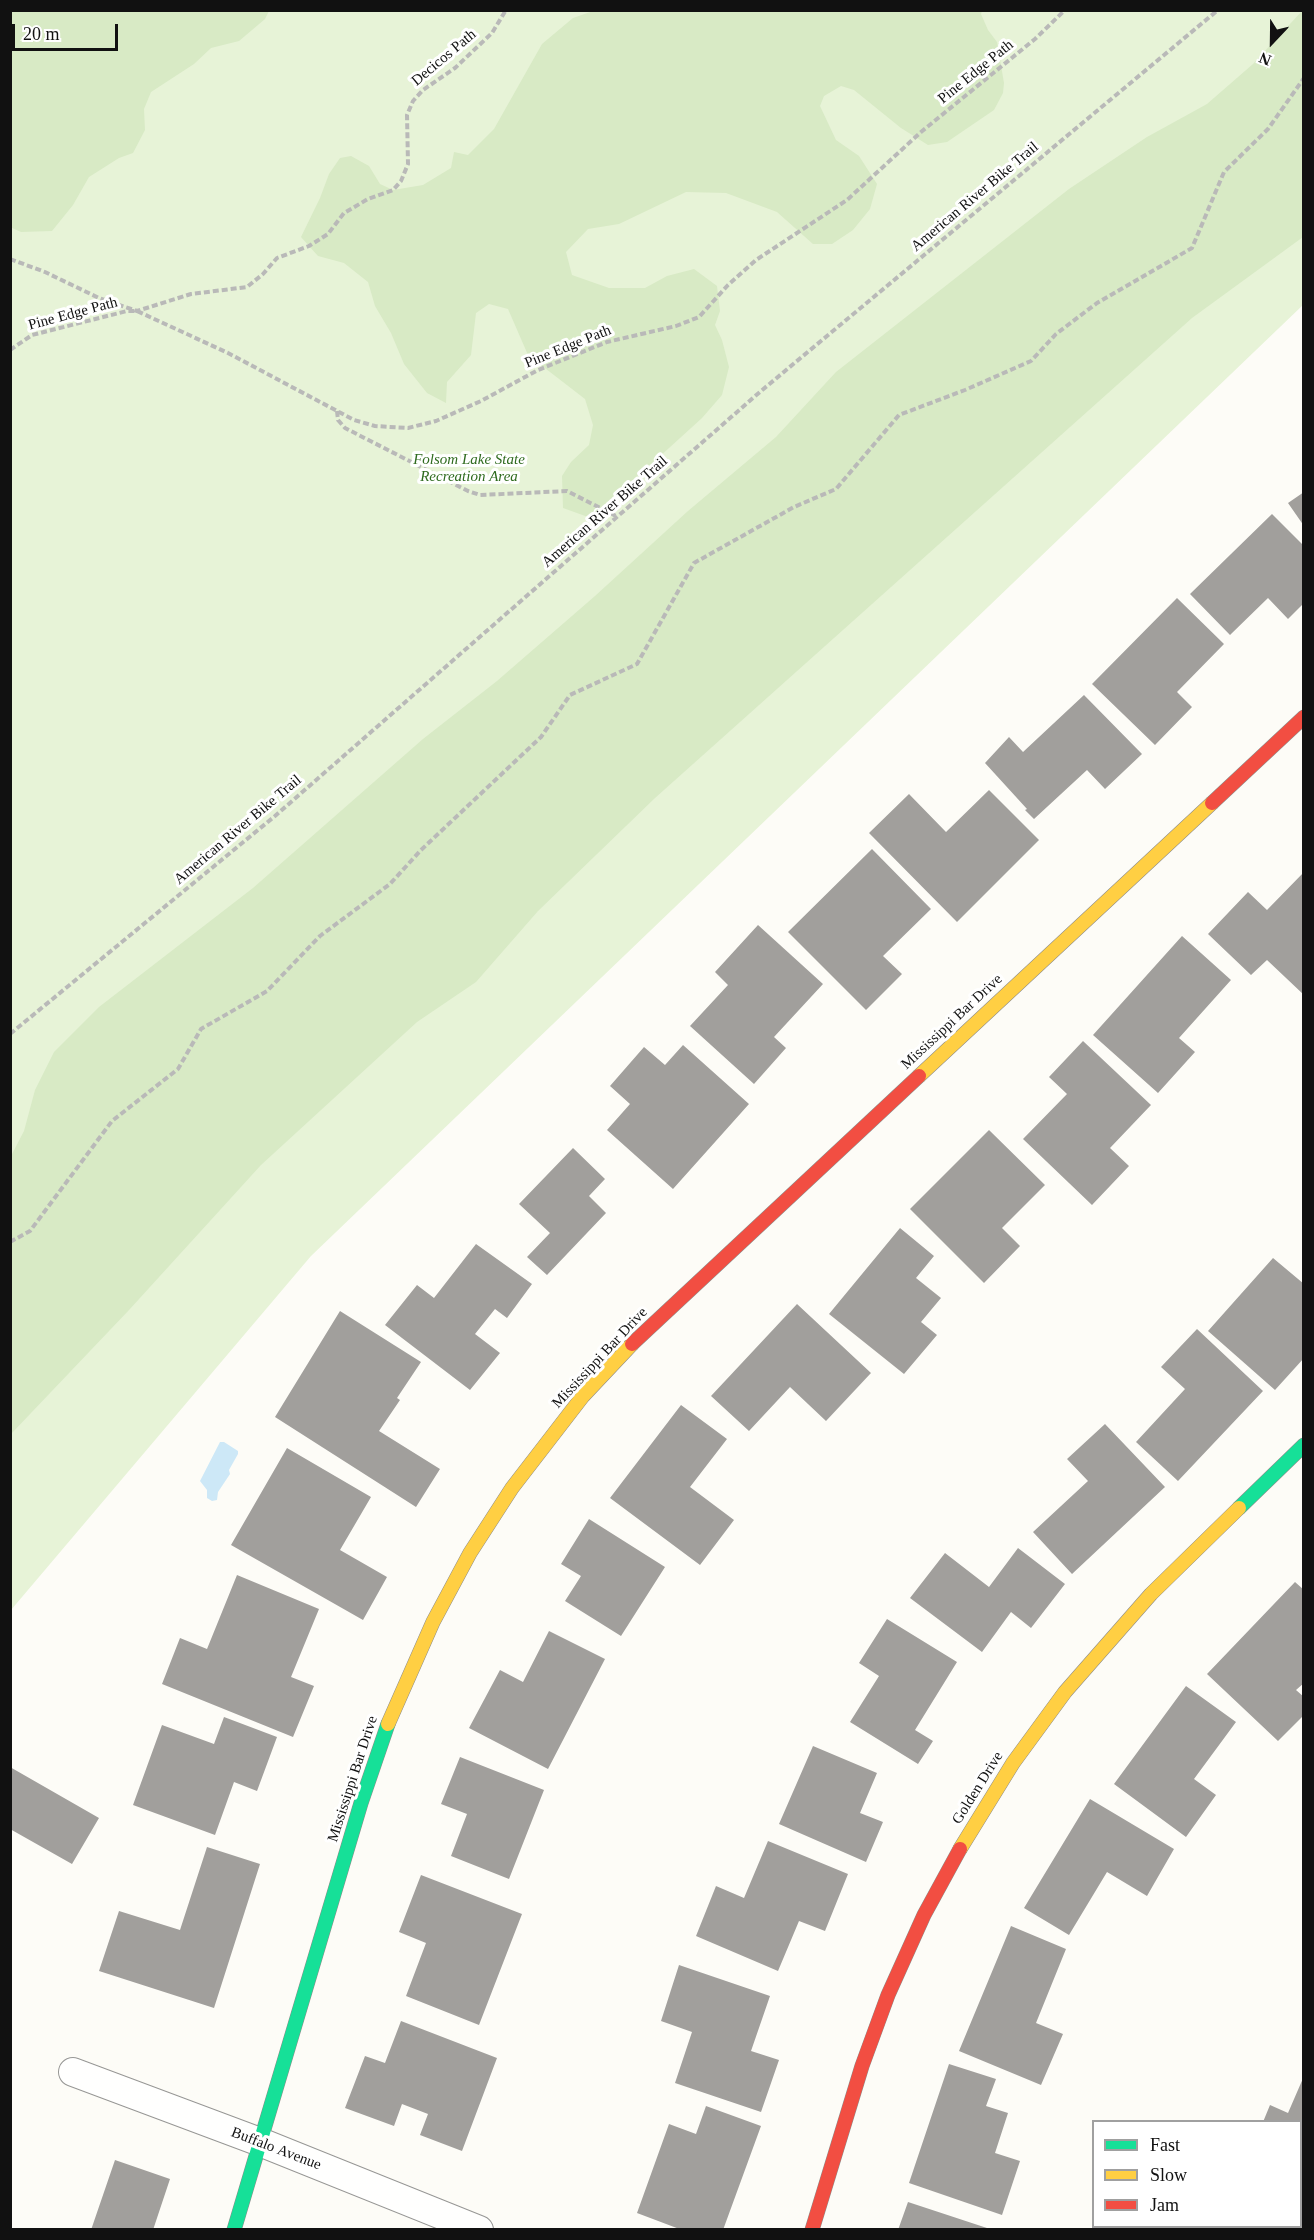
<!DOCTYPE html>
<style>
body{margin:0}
#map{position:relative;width:1314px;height:2240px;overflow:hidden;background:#fdfcf7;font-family:"Times New Roman",serif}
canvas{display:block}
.frame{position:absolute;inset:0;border:12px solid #111;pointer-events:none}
.legend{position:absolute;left:1092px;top:2120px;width:210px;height:108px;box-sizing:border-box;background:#fff;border:2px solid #a0a0a0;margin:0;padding:8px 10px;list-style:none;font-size:18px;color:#111}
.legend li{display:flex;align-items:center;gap:12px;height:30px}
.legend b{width:30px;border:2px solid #a0a0a0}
.north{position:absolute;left:1242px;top:12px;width:60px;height:60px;-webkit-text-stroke:4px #fff;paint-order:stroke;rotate:202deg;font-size:16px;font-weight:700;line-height:24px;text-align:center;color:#111}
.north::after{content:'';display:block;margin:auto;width:21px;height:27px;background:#111;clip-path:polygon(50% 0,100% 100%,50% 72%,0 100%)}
.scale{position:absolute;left:12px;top:24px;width:106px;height:27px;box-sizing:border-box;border:3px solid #111;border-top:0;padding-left:8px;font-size:18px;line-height:21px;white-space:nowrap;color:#111;-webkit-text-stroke:4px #fff;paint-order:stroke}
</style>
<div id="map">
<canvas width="1314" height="2240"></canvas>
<div class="frame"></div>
<ul class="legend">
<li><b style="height:8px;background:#16e098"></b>Fast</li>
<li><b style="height:8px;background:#ffcf43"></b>Slow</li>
<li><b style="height:8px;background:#f24e42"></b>Jam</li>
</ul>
<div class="north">N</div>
<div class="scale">20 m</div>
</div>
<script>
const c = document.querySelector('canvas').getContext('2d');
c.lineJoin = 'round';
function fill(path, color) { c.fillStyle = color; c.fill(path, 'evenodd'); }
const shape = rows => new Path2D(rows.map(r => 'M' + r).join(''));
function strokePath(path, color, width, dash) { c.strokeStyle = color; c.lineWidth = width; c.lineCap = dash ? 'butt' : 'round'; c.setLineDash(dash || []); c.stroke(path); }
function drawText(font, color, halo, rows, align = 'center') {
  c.font = font + ' "Times New Roman",serif'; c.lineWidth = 6; c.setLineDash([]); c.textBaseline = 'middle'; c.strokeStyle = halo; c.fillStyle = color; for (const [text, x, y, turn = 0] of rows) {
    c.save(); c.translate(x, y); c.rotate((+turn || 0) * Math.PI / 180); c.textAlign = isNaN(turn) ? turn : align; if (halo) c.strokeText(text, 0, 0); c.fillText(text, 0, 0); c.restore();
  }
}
const green = shape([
 [11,11,1303,11,1303,305,311,1256,11,1610]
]);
const forest = shape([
 [596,10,982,11,981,14,988,30,997,42,1004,83,1003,93,994,110,947,142,928,145,901,128,854,90,841,86,824,96,820,106,836,140,859,156,877,184,870,209,853,230,832,244,813,244,777,212,726,193,686,192,619,224,588,229,566,252,572,275,609,288,645,288,667,276,694,269,717,286,720,311,715,325,722,340,729,367,722,395,702,418,658,458,629,491,599,518,588,517,563,508,562,476,571,462,589,445,593,425,585,399,528,355,508,309,489,304,476,313,471,355,447,382,446,403,427,393,404,364,391,333,375,306,368,282,344,263,318,256,301,237,320,198,329,174,340,158,351,156,369,166,380,184,393,190,423,185,451,168,454,152,468,155,494,129,542,44,573,18],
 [10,11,11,10,269,11,265,19,239,41,211,48,194,64,151,92,144,109,145,130,133,153,119,158,89,177,73,205,52,231,21,232,10,227],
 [1302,11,1303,237,1192,318,655,798,538,911,476,982,417,1022,261,1165,129,1310,11,1434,11,1156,24,1131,35,1090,54,1052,99,1007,253,888,423,739,497,681,595,596,688,511,776,437,836,372,1069,189,1147,137,1207,104,1253,64]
]);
const water = shape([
 [220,1442,224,1442,238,1451,238,1454,229,1470,230,1474,218,1492,217,1500,212,1501,207,1498,207,1490,200,1481]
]);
const building = shape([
 [1304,492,1304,526,1288,503],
 [1272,514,1304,546,1304,603,1288,619,1268,598,1230,635,1190,594],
 [1177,598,1224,644,1177,692,1192,707,1155,745,1092,684],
 [1084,695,1142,754,1105,789,1087,770,1034,819,1025,810,1027,809,985,763,1009,737,1023,752],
 [989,790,1039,840,957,922,869,833,909,794,946,832],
 [872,849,931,909,883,956,902,974,866,1010,788,932],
 [1304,872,1304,995,1267,960,1251,975,1208,934,1248,892,1267,910],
 [758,925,823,984,774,1037,786,1048,754,1084,690,1026,728,985,715,972],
 [1182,936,1231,980,1179,1038,1195,1052,1158,1093,1093,1035],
 [1083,1041,1151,1105,1110,1148,1129,1166,1092,1205,1023,1139,1067,1094,1049,1077],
 [683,1045,749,1104,673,1189,607,1130,630,1104,610,1086,644,1047,665,1065],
 [989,1130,1045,1185,1002,1228,1020,1246,984,1283,910,1209],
 [573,1148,605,1179,589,1196,606,1213,547,1275,527,1257,550,1233,519,1204],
 [900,1228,934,1256,916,1278,941,1298,921,1322,937,1335,904,1374,829,1314],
 [476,1244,532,1284,507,1318,495,1309,475,1334,500,1353,470,1390,385,1325,417,1285,434,1298],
 [1273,1258,1304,1284,1304,1358,1275,1390,1208,1331],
 [797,1304,871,1373,826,1421,790,1387,749,1431,711,1396],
 [340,1311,421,1362,397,1398,400,1400,379,1431,440,1469,416,1507,275,1417],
 [1197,1329,1263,1391,1178,1481,1136,1442,1185,1389,1161,1367],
 [681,1405,727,1439,690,1487,734,1520,700,1565,610,1498],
 [1105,1424,1165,1487,1072,1574,1033,1532,1088,1481,1067,1459],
 [287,1448,371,1497,340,1550,387,1577,363,1620,231,1545],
 [589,1519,665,1567,621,1636,565,1601,581,1576,561,1564],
 [1018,1548,1065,1584,1031,1628,1011,1612,982,1652,910,1598,945,1553,989,1587],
 [237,1575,319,1609,291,1677,314,1686,293,1737,162,1684,180,1638,207,1649],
 [1295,1582,1304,1590,1304,1683,1296,1690,1304,1697,1304,1715,1278,1741,1207,1674],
 [887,1619,957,1662,915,1730,933,1741,918,1764,850,1722,879,1676,859,1663],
 [549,1631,605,1659,548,1769,469,1728,500,1670,523,1682],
 [1186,1686,1236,1722,1194,1779,1216,1795,1186,1837,1114,1784],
 [224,1717,277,1737,257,1791,234,1782,215,1835,133,1805,162,1725,214,1744],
 [813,1746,877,1773,860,1813,883,1822,866,1862,779,1824],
 [460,1757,544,1790,509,1879,451,1856,467,1814,441,1804],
 [10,1767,99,1818,72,1864,10,1829],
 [1090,1799,1174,1849,1147,1896,1107,1872,1069,1935,1024,1908],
 [768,1841,848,1874,825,1931,799,1921,778,1971,696,1936,716,1886,744,1898],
 [207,1847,260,1864,214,2008,99,1971,119,1911,180,1930],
 [421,1875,522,1914,479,2025,406,1996,426,1943,399,1932],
 [1011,1926,1066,1949,1036,2023,1063,2034,1041,2085,959,2051],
 [679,1965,770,1996,751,2051,779,2060,761,2112,675,2083,692,2032,661,2021],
 [401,2021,497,2058,462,2151,420,2135,428,2114,402,2104,394,2126,345,2108,365,2056,385,2063],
 [949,2064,996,2079,986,2106,1008,2113,995,2153,1020,2161,1002,2215,909,2183],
 [1304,2076,1304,2171,1300,2170,1300,2122,1263,2122,1270,2105,1288,2113],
 [706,2106,761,2126,723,2230,682,2230,637,2213,669,2124,696,2134],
 [115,2160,170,2179,153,2230,91,2230],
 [908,2202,990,2229,990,2230,898,2230],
 [1304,2210,1304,2230,1235,2230,1236,2226,1300,2226,1300,2217]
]);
const path = shape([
 [10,259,45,272,99,298,137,311,191,294,247,287,263,274,277,258,309,246,328,234,344,213,368,199,393,190,401,181,408,164,407,115,413,101,423,90,455,68,492,33,506,10],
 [10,350,32,335,127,311,137,311,228,353,354,420,375,426,408,428,436,421,481,401,538,370,607,342,676,326,699,317,728,285,756,260,847,200,921,132,1035,39,1065,10],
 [337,411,338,420,345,428,468,491,480,495,567,491,618,517],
 [10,1034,275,816,761,391,1218,10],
 [10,1242,30,1231,112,1121,178,1069,201,1029,267,991,320,936,390,884,421,850,541,737,570,695,637,664,694,563,794,507,836,489,899,415,965,390,1031,361,1056,334,1097,303,1192,248,1224,172,1268,129,1304,78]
]);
const street = shape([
 [73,2072,260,2142,479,2230]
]);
const fast = shape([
 [1239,1508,1304,1445],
 [234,2230,361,1803,388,1724]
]);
const slow = shape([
 [919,1076,1212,803],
 [388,1724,433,1622,470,1553,512,1488,583,1396,632,1344],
 [960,1849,1013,1763,1065,1692,1151,1594,1239,1508]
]);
const jam = shape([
 [1212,803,1304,717],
 [632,1344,919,1076],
 [812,2230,862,2066,888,1995,924,1915,960,1849]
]);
const streetNames = [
 ["Decicos Path",444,58,-40],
 ["Pine Edge Path",976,72,-39],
 ["American River Bike Trail",975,197,-40],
 ["Pine Edge Path",73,314,-15],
 ["Pine Edge Path",568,347,-22],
 ["American River Bike Trail",605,512,-41],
 ["American River Bike Trail",238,830,-40],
 ["Mississippi Bar Drive",952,1022,-43],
 ["Mississippi Bar Drive",600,1358,-47],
 ["Mississippi Bar Drive",353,1779,-72],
 ["Golden Drive",978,1788,-58],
 ["Buffalo Avenue",276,2149,21]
];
const parkNames = [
 ["Folsom Lake State",469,460],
 ["Recreation Area",469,477]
];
fill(green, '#e7f3d7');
fill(forest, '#d8eac5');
fill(water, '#cde8f7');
fill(building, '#a19f9c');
strokePath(street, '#979795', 30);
strokePath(fast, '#8e8d8b', 15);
strokePath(slow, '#8e8d8b', 15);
strokePath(jam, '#8e8d8b', 15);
strokePath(path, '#b9b9b8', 4, [6, 3]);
strokePath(street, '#fffffe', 28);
strokePath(fast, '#16e098', 14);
strokePath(slow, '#ffcf43', 14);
strokePath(jam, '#f24e42', 14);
drawText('15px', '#111', '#fff', streetNames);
drawText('italic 15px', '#2f6b1f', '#fff', parkNames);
</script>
